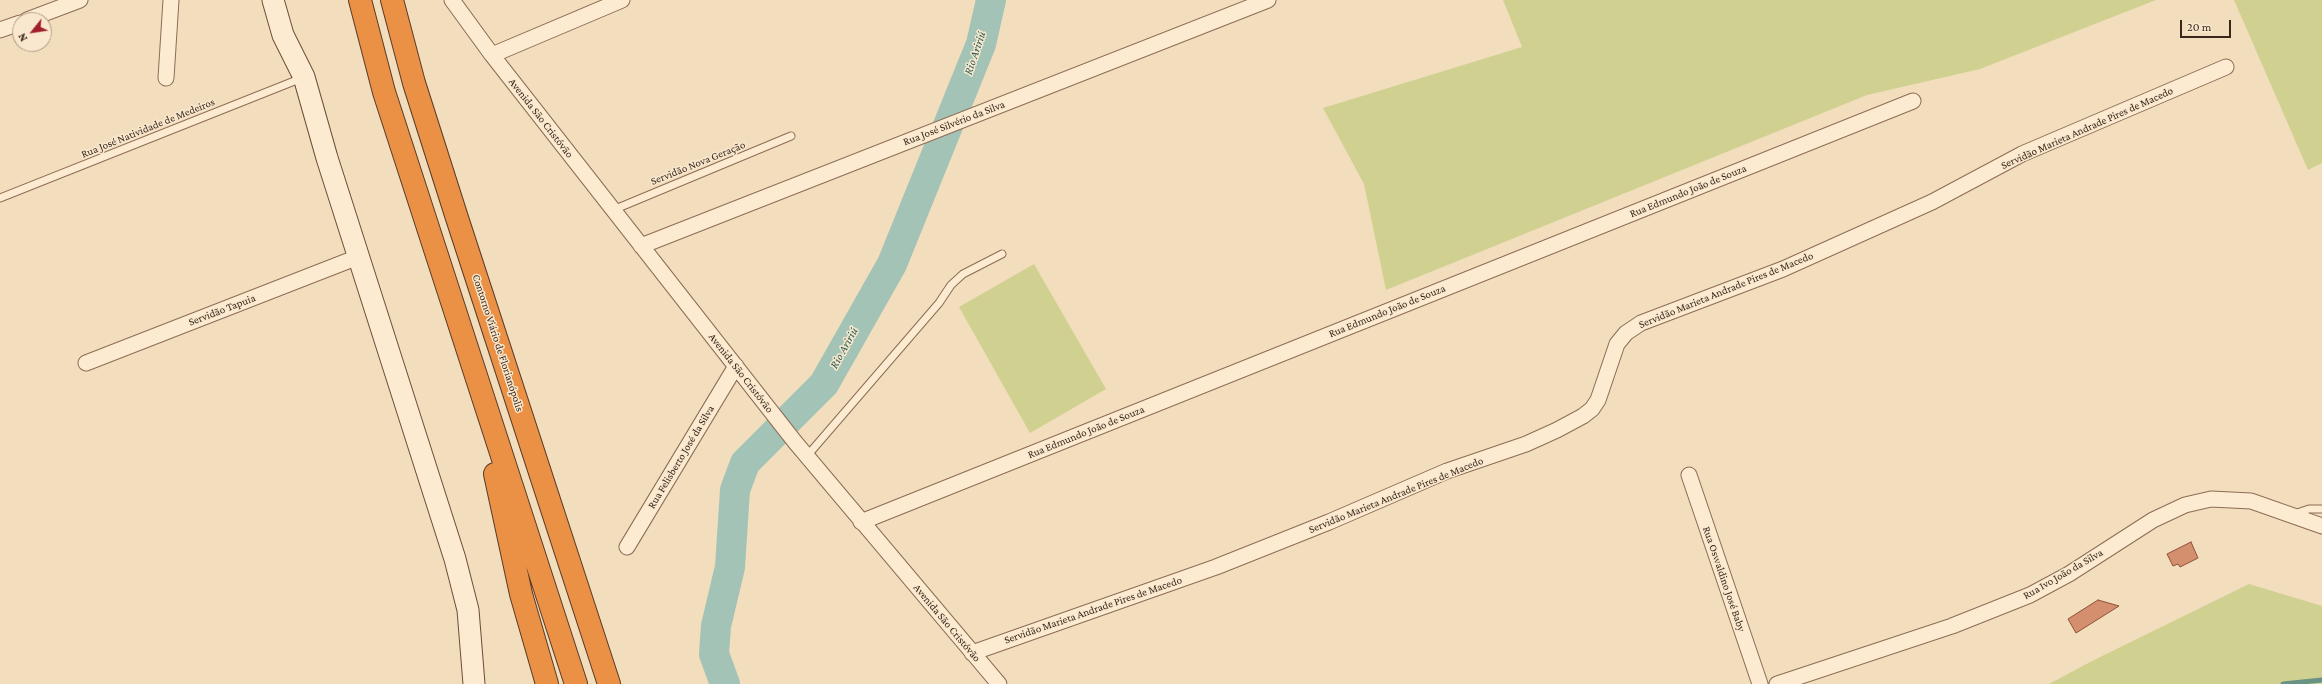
<!DOCTYPE html>
<meta charset="utf-8">
<style>
body{margin:0}
#map{position:relative;width:2322px;height:684px;overflow:hidden;background:#f2ddbd;font-family:"Crimson Pro",serif}
canvas{display:block}
.north{position:absolute;left:12px;top:12px;width:40px;height:40px;box-sizing:border-box;background:#f9e8ce;border:1px solid #ad9b86;border-radius:50%;rotate:240deg;font-size:11px;font-weight:700;line-height:16px;text-align:center;color:#3a271b}
.north::after{content:'';display:block;margin:auto;width:14px;height:18px;background:#a11f2d;clip-path:polygon(50% 0,100% 100%,50% 72%,0 100%)}
.scale{position:absolute;left:2180px;top:20px;width:51px;height:18px;box-sizing:border-box;border:2px solid #3a271b;border-top:0;padding-left:5px;font-size:12px;line-height:14px;white-space:nowrap;color:#3a271b;-webkit-text-stroke:3px #f9e8ce;paint-order:stroke}
</style>
<div id="map">
<canvas width="2322" height="684"></canvas>
<div class="north">N</div>
<div class="scale">20 m</div>
</div>
<script>
const c = document.querySelector('canvas').getContext('2d');
c.lineJoin = 'round';
function fill(path, color) { c.fillStyle = color; c.fill(path, 'evenodd'); }
const shape = rows => new Path2D(rows.map(r => 'M' + r).join(''));
function strokePath(path, color, width, dash) { c.strokeStyle = color; c.lineWidth = width; c.lineCap = dash ? 'butt' : 'round'; c.setLineDash(dash || []); c.stroke(path); }
function drawText(font, color, halo, rows, align = 'center') {
  c.font = font + ' "Crimson Pro",serif'; c.lineWidth = 3; c.setLineDash([]); c.textBaseline = 'middle'; c.strokeStyle = halo; c.fillStyle = color; for (const [text, x, y, turn = 0] of rows) {
    c.save(); c.translate(x, y); c.rotate((+turn || 0) * Math.PI / 180); c.textAlign = isNaN(turn) ? turn : align; if (halo) c.strokeText(text, 0, 0); c.fillText(text, 0, 0); c.restore();
  }
}
const green = shape([
 [1503,0,2156,0,1980,69,1867,95,1386,290,1364,184,1323,108,1522,47],
 [2234,0,2322,0,2322,163,2308,170],
 [1034,264,1106,389,1030,433,959,307],
 [2249,584,2322,606,2322,684,2049,684,2092,661]
]);
const stream = shape([
 [2283,684,2322,680]
]);
const river = shape([
 [725,684,714,654,716,626,730,567,735,490,745,463,824,384,892,264,981,44,991,0]
]);
const building = shape([
 [2191,542,2198,558,2180,567,2178,564,2173,566,2167,554,2191,542],
 [2098,600,2119,606,2076,633,2068,619,2098,600]
]);
const service = shape([
 [0,198,302,78],
 [613,210,791,136],
 [807,456,939,303,951,285,963,274,1002,254],
 [2294,514,2309,509,2322,509]
]);
const minor = shape([
 [452,0,492,55,795,442,999,684],
 [27,20,80,0],
 [0,30,20,23],
 [492,55,622,0],
 [166,78,171,0],
 [641,246,1268,0],
 [86,363,358,257],
 [1689,475,1760,684],
 [861,522,1913,101],
 [627,547,736,366],
 [972,653,1216,567,1329,522,1447,471,1526,444,1557,430,1583,416,1592,409,1598,400,1617,344,1626,333,1641,323,1783,269,1932,202,2022,154,2226,67],
 [1777,684,1952,626,2030,595,2069,574,2153,520,2185,505,2211,499,2251,501,2322,526]
]);
const secondary = shape([
 [273,0,283,35,304,77,327,158,455,559,468,610,474,684]
]);
const motorway = shape([
 [360,0,384,92,576,684],
 [392,0,414,83,457,218,609,684],
 [495,474,521,594,547,684]
]);
const streetNames = [
 ["Avenida São Cristóvão",541,118,52],
 ["Rua José Silvério da Silva",954,123,-21],
 ["Rua José Natividade de Medeiros",148,128,-22],
 ["Servidão Marieta Andrade Pires de Macedo",2087,128,-24],
 ["Servidão Nova Geração",698,163,-22],
 ["Rua Edmundo João de Souza",1688,191,-22],
 ["Servidão Marieta Andrade Pires de Macedo",1726,290,-22],
 ["Servidão Tapuia",222,310,-21],
 ["Rua Edmundo João de Souza",1387,311,-22],
 ["Contorno Viário de Florianópolis",498,343,72],
 ["Avenida São Cristóvão",741,373,52],
 ["Rua Edmundo João de Souza",1086,432,-22],
 ["Rua Felisberto José da Silva",681,457,-59],
 ["Servidão Marieta Andrade Pires de Macedo",1396,495,-22],
 ["Rua Ivo João da Silva",2063,574,-30],
 ["Rua Oswaldino José Baby",1724,579,71],
 ["Servidão Marieta Andrade Pires de Macedo",1093,610,-19],
 ["Avenida São Cristóvão",947,623,50]
];
const waterNames = [
 ["Rio Aririú",975,53,-71],
 ["Rio Aririú",844,348,-61]
];
fill(green, '#d0d191');
strokePath(stream, '#689283', 5);
strokePath(river, '#a2c3b6', 30);
fill(building, '#d48f6f');
strokePath(building, '#8e5138', 1);
strokePath(service, '#8c6c55', 9);
strokePath(minor, '#8c6c55', 17);
strokePath(secondary, '#6e4d38', 23);
strokePath(motorway, '#593b2a', 24);
strokePath(service, '#fcebd1', 7);
strokePath(minor, '#fcebd1', 15);
strokePath(secondary, '#fcebd1', 21);
strokePath(motorway, '#eb9145', 22);
drawText('11px', '#3a271b', '#f9e8ce', streetNames);
drawText('italic 12px', '#285b53', '#f9e8ce', waterNames);
</script>
